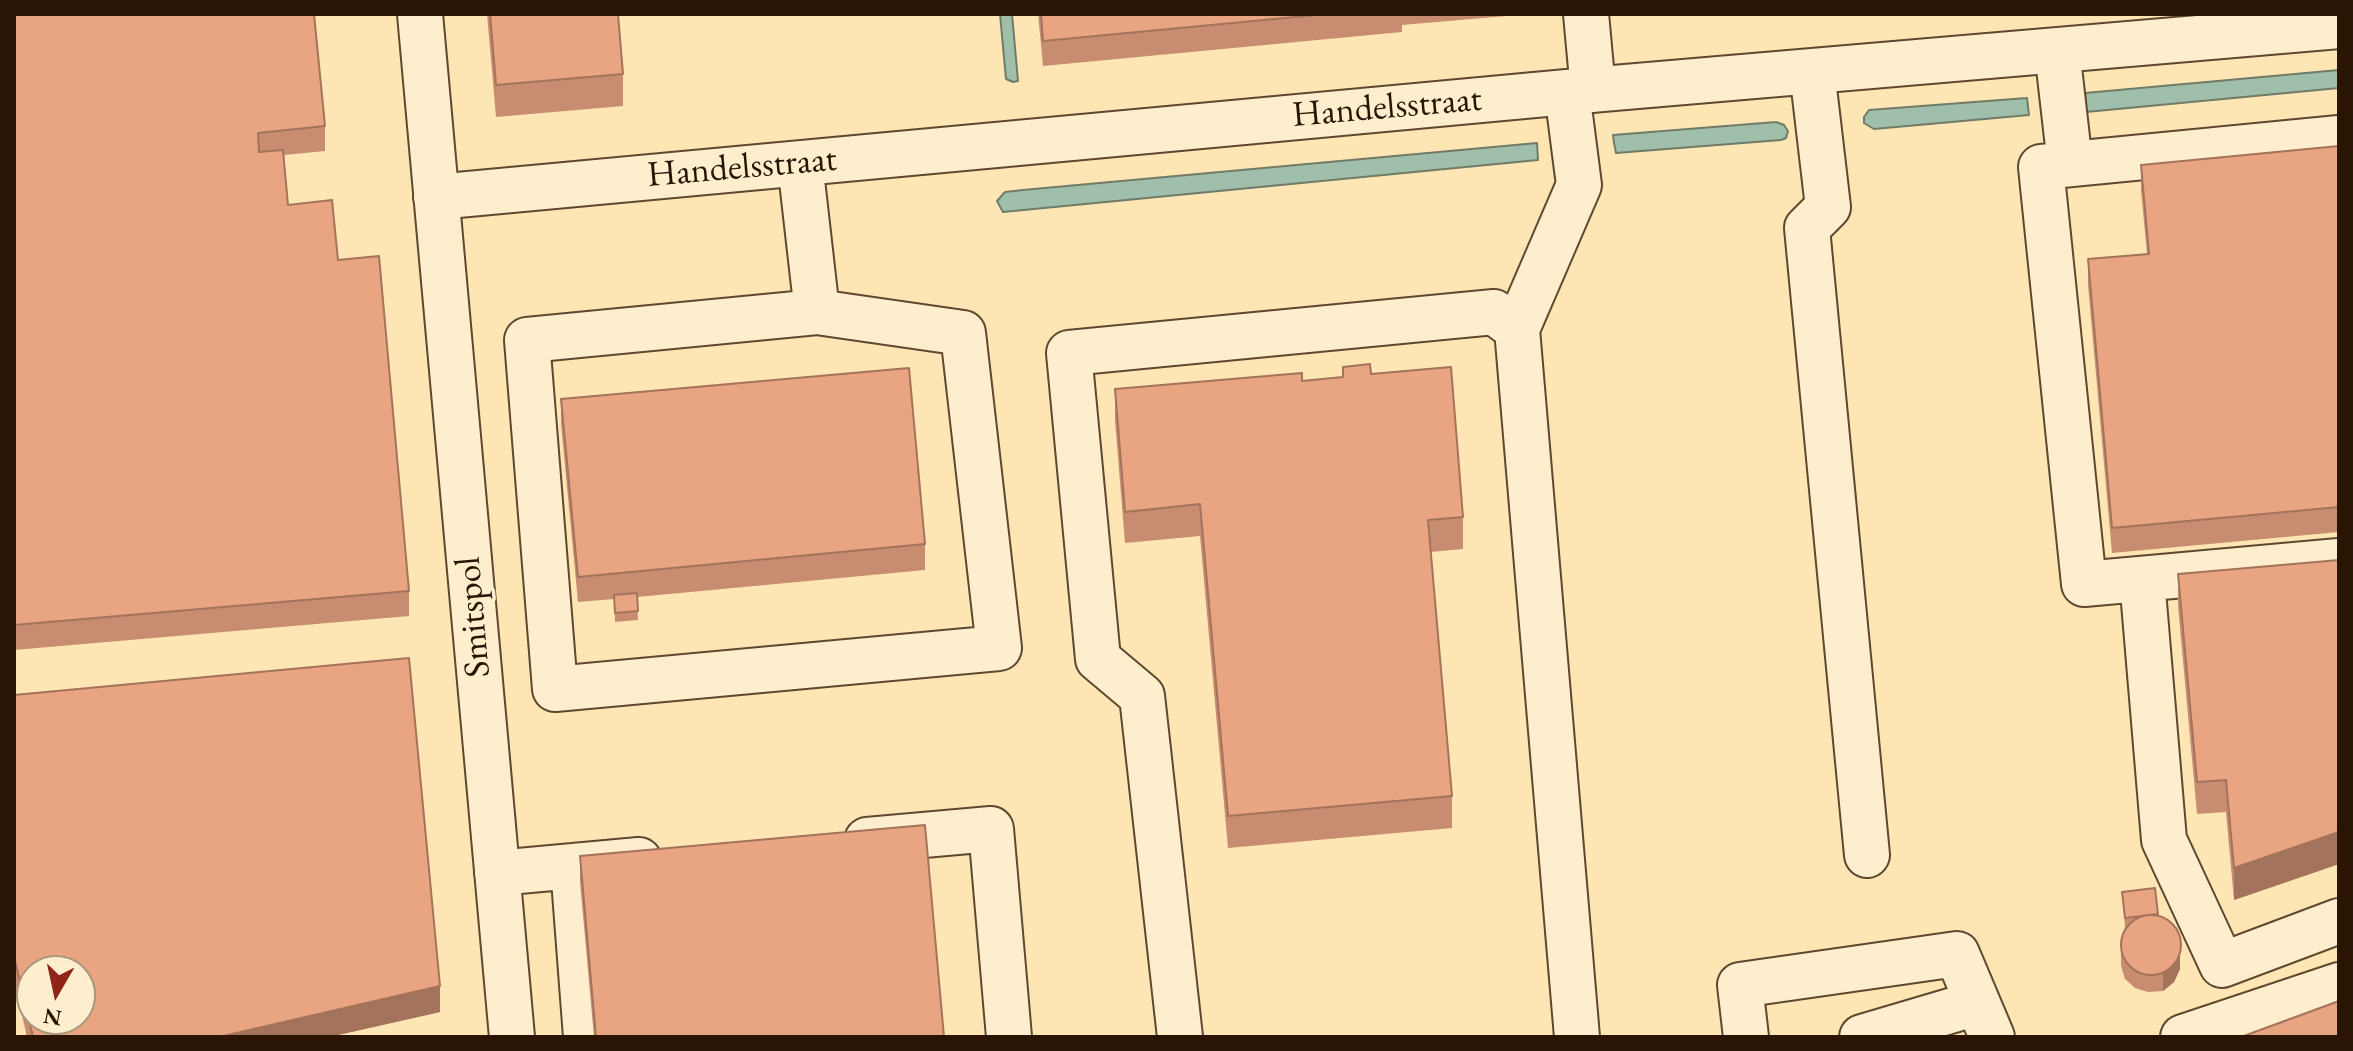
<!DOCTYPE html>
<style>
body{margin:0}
#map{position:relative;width:2353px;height:1051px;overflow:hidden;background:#fde5b4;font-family:"EB Garamond",serif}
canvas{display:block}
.frame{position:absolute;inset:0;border:16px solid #2a1404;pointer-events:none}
.north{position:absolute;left:16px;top:955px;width:80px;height:80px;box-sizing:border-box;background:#feeece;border:2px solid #a9977d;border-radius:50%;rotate:189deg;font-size:22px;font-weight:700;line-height:32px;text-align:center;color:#2a1404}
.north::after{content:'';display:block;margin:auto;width:28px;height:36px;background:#8f2418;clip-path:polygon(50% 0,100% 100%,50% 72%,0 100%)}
</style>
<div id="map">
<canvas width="2353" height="1051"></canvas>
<div class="frame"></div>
<div class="north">N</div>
</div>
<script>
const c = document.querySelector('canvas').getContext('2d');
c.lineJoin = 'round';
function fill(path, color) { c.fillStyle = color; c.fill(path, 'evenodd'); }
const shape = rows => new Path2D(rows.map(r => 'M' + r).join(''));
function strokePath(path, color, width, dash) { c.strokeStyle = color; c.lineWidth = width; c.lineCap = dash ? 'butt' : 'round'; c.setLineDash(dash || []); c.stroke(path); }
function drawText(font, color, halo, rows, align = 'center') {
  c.font = font + ' "EB Garamond",serif'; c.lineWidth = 7; c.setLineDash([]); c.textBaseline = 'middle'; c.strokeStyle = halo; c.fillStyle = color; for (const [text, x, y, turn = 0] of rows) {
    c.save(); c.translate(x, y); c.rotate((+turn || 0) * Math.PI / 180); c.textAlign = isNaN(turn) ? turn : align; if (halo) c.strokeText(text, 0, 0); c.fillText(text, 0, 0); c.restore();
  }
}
const water = shape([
 [1000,14,1012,14,1018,81,1013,82,1006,79,1000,14],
 [2339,70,2339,88,2086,112,2085,93,2339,70],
 [2027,98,2029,115,1874,129,1864,123,1864,117,1869,110,2027,98],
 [1776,122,1784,125,1788,131,1786,138,1781,140,1616,153,1614,143,1613,135,1776,122],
 [1537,143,1538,160,1003,212,997,201,1005,192,1023,190,1537,143]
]);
const minor = shape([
 [420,14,512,1037],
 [1586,14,1593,90],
 [2057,50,2070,164],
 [1812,71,1828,207,1807,228,1867,855],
 [1567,92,1579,185,1517,329,1577,1037],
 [2339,138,2041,167,2084,584,2339,561],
 [800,163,817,312,963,333,999,648,555,689,527,340,817,312],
 [436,197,1567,92,2339,26],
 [2142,579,2164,840,2222,965,2339,921],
 [867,840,991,829,1009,1037],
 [573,866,586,1037],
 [497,873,639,860],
 [1180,1037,1142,696,1098,659,1069,353,1494,312,1517,329],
 [1746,1037,1740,985,1957,954,1992,1037],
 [1862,1037,1977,1003],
 [2183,1037,2339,985]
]);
const wall = shape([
 [14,14,325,126,325,151,284,155,288,205,338,260,409,591,409,616,14,650],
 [487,14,618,14,623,74,623,106,496,117],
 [1038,14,1518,14,1518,15,1402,25,1402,32,1043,66],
 [2339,146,2339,532,2112,553,2088,285,2088,259,2147,254,2141,190,2141,165],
 [1371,374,1463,517,1463,549,1430,552,1452,796,1452,828,1228,848,1200,536,1125,543,1115,421,1115,389,1302,381],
 [561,399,925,544,925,570,637,597,638,620,615,622,614,599,578,602,561,424],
 [2339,560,2339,864,2234,900,2226,812,2197,814,2178,606,2178,574],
 [14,695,440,1012,329,1037,27,1037,14,981],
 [580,856,944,1037,594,1037,580,882],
 [2155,888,2158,917,2180,969,2174,982,2163,991,2148,992,2135,988,2125,979,2121,966,2121,948,2128,927,2125,927,2122,892]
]);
const shadedWall = shape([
 [2339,832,2339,864,2234,900,2234,868],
 [2180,951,2180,969,2174,982,2163,991,2163,973],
 [440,986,440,1012,329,1037,219,1037]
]);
const building = shape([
 [14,14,314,14,325,126,258,133,259,152,283,150,288,205,332,200,338,260,379,256,409,591,14,625,14,14],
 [490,14,618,14,623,74,496,85,490,14],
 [1041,14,1327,14,1043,41,1041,14],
 [2339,146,2339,507,2112,528,2088,259,2149,254,2141,165,2339,146],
 [1370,364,1371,374,1451,367,1463,517,1428,520,1452,796,1228,816,1200,504,1125,512,1115,389,1302,373,1302,381,1343,377,1343,367,1370,364],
 [909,368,925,544,578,577,561,399,909,368],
 [2339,560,2339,832,2234,868,2226,780,2197,782,2178,574,2339,560],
 [637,593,638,611,615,613,614,595,637,593],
 [409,658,440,986,219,1037,33,1037,14,956,14,695,409,658],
 [32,971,80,971,80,1019,32,1019,32,971],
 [925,825,944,1037,596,1037,580,856,925,825],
 [2155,888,2158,914,2125,918,2122,892,2155,888],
 '2121 945a30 30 0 1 1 60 0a30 30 0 1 1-60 0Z',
 [2339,1001,2339,1037,2241,1037,2339,1001]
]);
const streetNames = [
 ["Handelsstraat",1387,108,-5],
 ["Handelsstraat",742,168,-5],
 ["Smitspol",474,617,-95]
];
fill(water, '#9fbfaa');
strokePath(water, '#707b68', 2);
strokePath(minor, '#5f4830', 48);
strokePath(minor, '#feeece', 44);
fill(wall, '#c88d70');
fill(shadedWall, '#a3735b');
fill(building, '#e9a482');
strokePath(building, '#a3735b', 2);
drawText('36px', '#2a1404', '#feeece', streetNames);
</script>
